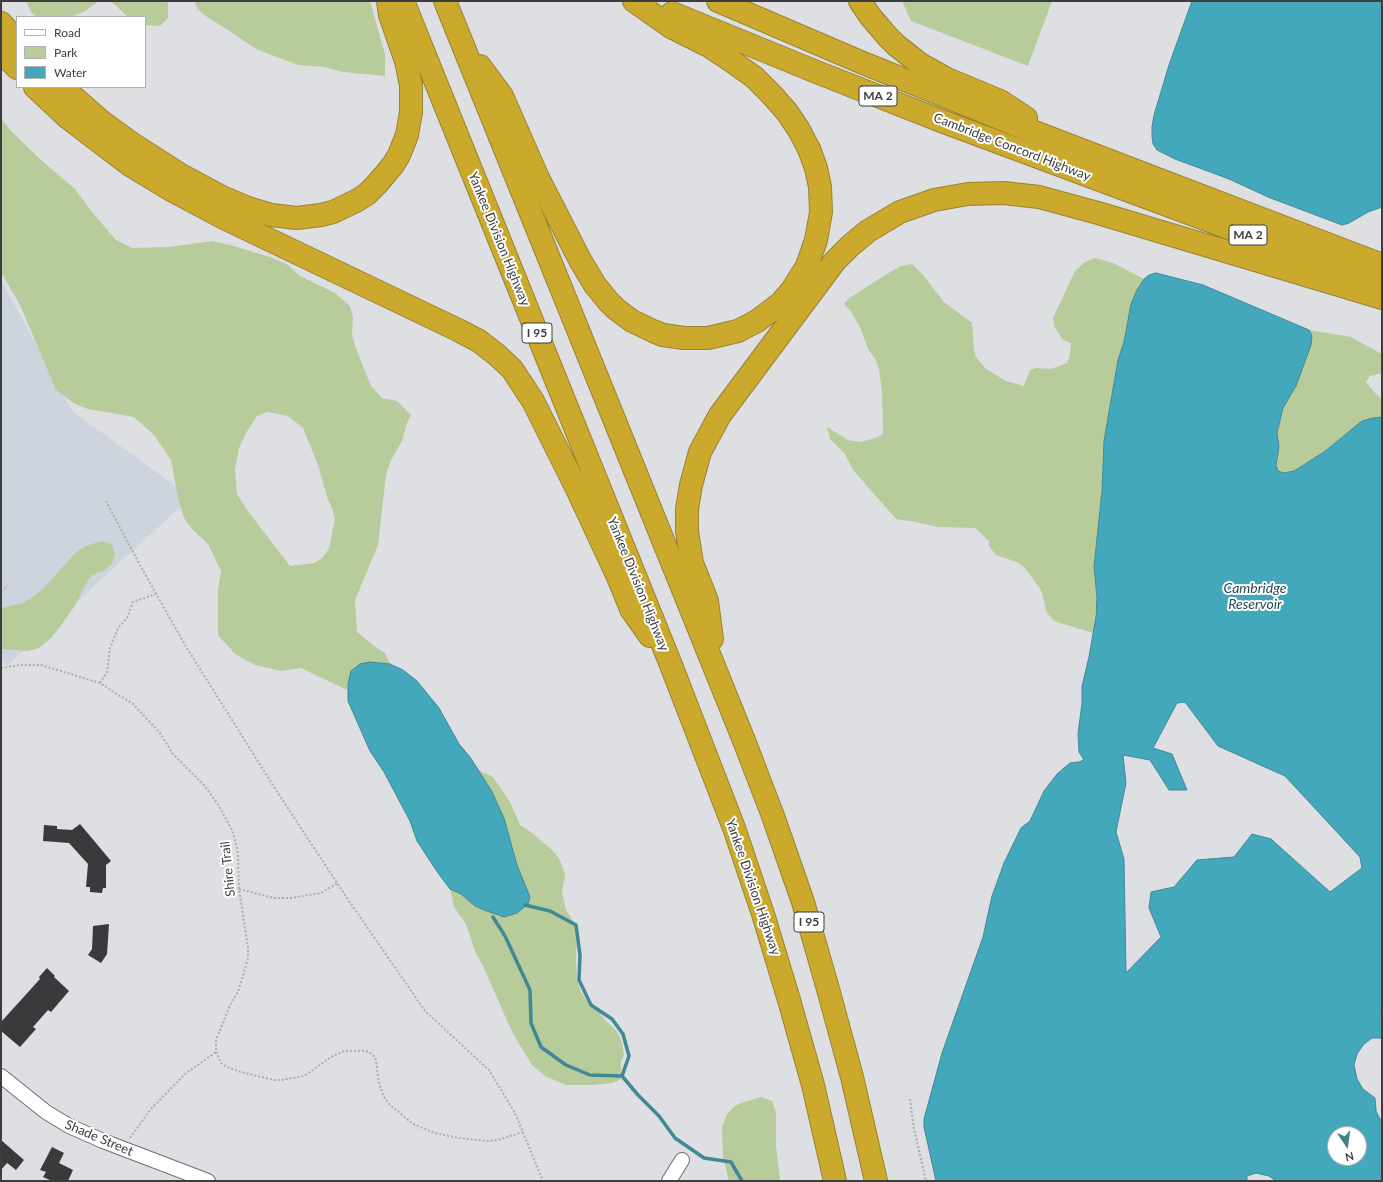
<!DOCTYPE html>
<style>
body{margin:0}
#map{position:relative;width:1383px;height:1182px;overflow:hidden;background:#dddfe2;font-family:Lato,sans-serif}
canvas{display:block}
.frame{position:absolute;inset:0;border:2px solid #3c3d3e;pointer-events:none}
.legend{position:absolute;left:16px;top:16px;width:130px;height:72px;box-sizing:border-box;background:#fff;border:1px solid #b1b1b2;margin:0;padding:5px 7px;list-style:none;font-size:12px;color:#3c3d3e}
.legend li{display:flex;align-items:center;gap:8px;height:20px}
.legend b{width:20px;border:1px solid #b1b1b2}
.north{position:absolute;left:1327px;top:1126px;width:40px;height:40px;box-sizing:border-box;background:#fff;border:1px solid #b1b1b2;border-radius:50%;rotate:167deg;font-size:11px;font-weight:700;line-height:16px;text-align:center;color:#3c3d3e}
.north::after{content:'';display:block;margin:auto;width:14px;height:18px;background:#3e857f;clip-path:polygon(50% 0,100% 100%,50% 72%,0 100%)}
</style>
<div id="map">
<canvas width="1383" height="1182"></canvas>
<div class="frame"></div>
<ul class="legend">
<li><b style="height:5px;background:#fff"></b>Road</li>
<li><b style="height:11px;background:#b8cb9a"></b>Park</li>
<li><b style="height:11px;background:#43a8bb"></b>Water</li>
</ul>
<div class="north">N</div>
</div>
<script>
const c = document.querySelector('canvas').getContext('2d');
c.lineJoin = 'round';
function fill(path, color) { c.fillStyle = color; c.fill(path, 'evenodd'); }
const shape = rows => new Path2D(rows.map(r => 'M' + r).join(''));
function strokePath(path, color, width, dash) { c.strokeStyle = color; c.lineWidth = width; c.lineCap = dash ? 'butt' : 'round'; c.setLineDash(dash || []); c.stroke(path); }
function drawText(font, color, halo, rows, align = 'center') {
  c.font = font + ' Lato,sans-serif'; c.lineWidth = 4; c.setLineDash([]); c.textBaseline = 'middle'; c.strokeStyle = halo; c.fillStyle = color; for (const [text, x, y, turn = 0] of rows) {
    c.save(); c.translate(x, y); c.rotate((+turn || 0) * Math.PI / 180); c.textAlign = isNaN(turn) ? turn : align; if (halo) c.strokeText(text, 0, 0); c.fillText(text, 0, 0); c.restore();
  }
}
const built = shape([
 [1,280,72,411,191,497,7,666,1,659]
]);
const green = shape([
 [26,1,99,1,85,11,71,17,36,17,31,12],
 [107,1,166,1,168,3,168,18,160,26,145,25,145,17,128,17,113,3],
 [195,1,370,1,385,54,385,76,343,72,324,67,298,65,256,49,228,30,204,15,197,8],
 [902,1,1052,1,1028,66,911,21],
 [1,118,10,130,41,160,75,189,92,212,116,240,132,248,169,247,213,241,230,245,270,257,288,265,300,276,335,293,350,306,353,318,352,335,355,346,371,386,382,398,397,401,411,415,407,423,402,441,391,460,386,475,378,545,355,600,357,632,374,646,385,653,390,664,370,662,348,684,347,690,301,668,282,671,255,665,235,654,218,635,218,590,221,571,208,544,192,529,184,518,178,498,171,460,154,435,134,417,88,409,75,404,56,390,20,305,1,272],
 [268,412,288,416,303,428,318,465,328,500,332,508,335,519,329,549,321,559,314,563,290,566,247,510,237,494,235,469,239,448,246,433,257,416],
 [1095,258,1113,263,1144,279,1137,290,1131,304,1124,342,1118,360,1104,441,1102,491,1094,567,1097,597,1093,633,1054,621,1047,613,1041,590,1025,568,1017,562,996,555,989,546,989,541,975,528,938,527,916,522,896,519,853,470,845,454,830,439,827,427,848,440,861,442,878,437,883,433,882,392,879,369,875,359,868,349,860,327,851,312,844,304,848,299,885,275,901,266,912,264,923,275,944,302,972,323,974,350,976,357,986,369,1006,381,1024,386,1030,370,1036,368,1051,369,1067,363,1070,354,1071,343,1063,340,1055,328,1053,318,1075,271,1085,262],
 [1309,330,1351,337,1380,353,1382,355,1382,373,1370,376,1366,382,1374,392,1382,399,1382,417,1373,418,1362,421,1324,452,1294,471,1284,474,1278,470,1276,465,1279,447,1277,434,1283,408,1296,386,1305,359,1312,336],
 [102,541,111,544,112,546,115,554,112,564,105,570,92,575,88,580,74,607,59,628,51,638,39,648,28,651,1,649,1,608,23,603,34,596,43,589,75,553,86,546],
 [478,770,493,777,510,802,520,825,531,832,552,850,559,858,565,874,562,893,566,910,575,924,577,939,576,959,577,980,581,992,590,1006,599,1012,606,1021,616,1030,622,1042,624,1055,621,1061,621,1079,612,1083,592,1085,566,1085,545,1076,532,1065,518,1042,509,1025,482,964,476,954,466,924,454,907,450,889,461,894,475,906,528,904,530,897,517,865,504,818,491,791],
 [761,1097,772,1101,776,1112,776,1145,780,1181,729,1181,723,1157,722,1127,727,1114,735,1106,741,1103]
]);
const water = shape([
 [1192,1,1382,1,1382,207,1368,212,1349,223,1342,225,1268,197,1229,179,1175,159,1157,150,1153,144,1152,136,1152,127,1154,115,1169,65,1192,1],
 [1156,273,1203,285,1309,330,1312,336,1311,345,1296,386,1283,408,1277,433,1279,447,1276,465,1278,471,1284,473,1294,471,1324,452,1362,421,1373,418,1382,417,1382,1004,1380,1010,1382,1015,1382,1038,1372,1038,1364,1044,1357,1054,1354,1065,1357,1079,1363,1089,1375,1098,1376,1111,1382,1123,1382,1181,1276,1181,1269,1176,1256,1173,1247,1176,1247,1181,936,1181,924,1127,924,1119,942,1053,983,937,992,896,1004,863,1021,828,1030,821,1044,791,1057,774,1070,763,1079,762,1084,760,1079,752,1078,734,1082,703,1082,686,1089,657,1096,616,1097,597,1094,567,1102,491,1104,441,1118,360,1124,342,1131,304,1137,290,1144,279,1149,275,1156,273],
 [1185,702,1218,746,1285,776,1360,857,1362,868,1330,892,1271,839,1252,834,1234,857,1197,860,1174,887,1151,892,1149,908,1161,937,1126,973,1124,859,1116,832,1126,783,1123,755,1150,760,1169,790,1187,790,1172,754,1153,748,1177,703,1185,702],
 [1335,1134,1359,1134,1359,1158,1335,1158,1335,1134],
 [370,662,390,664,403,670,417,681,439,708,459,744,470,757,491,790,504,818,517,865,530,897,528,904,517,913,504,917,487,911,475,906,461,894,450,889,438,873,417,841,410,821,384,772,370,751,348,701,348,684,351,671,360,664,370,662]
]);
const stream = shape([
 [525,905,550,911,576,925,580,955,579,980,591,1005,612,1019,623,1034,629,1056,622,1076,638,1095,659,1116,675,1138,704,1158,731,1162,742,1181],
 [493,917,505,936,530,990,531,1023,541,1047,566,1065,590,1075,622,1076]
]);
const building = shape([
 [80,824,111,861,106,865,106,888,103,888,102,893,90,892,90,887,86,887,88,864,69,843,43,841,44,825,57,826,57,829,72,830],
 [109,924,107,954,101,963,88,955,92,949,93,926],
 [47,968,55,976,54,977,69,991,51,1012,48,1010,33,1027,36,1029,20,1047,1,1031,1,1022,40,979,39,977],
 [1,1140,24,1160,16,1170,7,1163,1,1170],
 [52,1147,64,1153,59,1163,73,1170,68,1181,52,1181,43,1177,46,1172,40,1170]
]);
const path = shape([
 [106,501,141,567,185,645,274,787,347,898,425,1011,489,1070,515,1113,543,1181],
 [1,591,8,586],
 [1,668,20,665,41,665,100,683,112,691,133,704,160,733,173,754,204,785,219,806,233,832,238,853,239,889,248,948,248,958,242,979,238,992,231,1003,216,1040,216,1052,221,1063,227,1067,241,1072,274,1080,282,1080,304,1076,331,1057,344,1051,366,1051,372,1054,376,1060,379,1084,384,1097,390,1105,413,1124,435,1133,459,1138,488,1141,498,1140,523,1132],
 [100,683,107,672,110,648,118,628,127,618,133,602,156,594],
 [239,889,274,898,291,898,321,893,338,883],
 [910,1099,914,1129,926,1181],
 [130,1138,150,1110,185,1074,216,1052]
]);
const street = shape([
 [1,1076,46,1112,69,1126,103,1141,208,1181],
 [669,1181,682,1160]
]);
const highway = shape([
 [403,1,671,665,734,828,763,914,789,1000,813,1085,835,1181],
 [445,1,743,738,773,816,803,902,828,989,852,1077,876,1181],
 [718,1,863,63,1029,130,1382,265],
 [860,1,870,16,887,36,896,45,920,64,947,79,1000,101,1026,118],
 [672,13,819,73,944,122,1374,282],
 [1,23,17,41],
 [1,51,17,68],
 [480,66,502,96,538,178,580,260,595,285,608,301,616,309,632,321,653,331,663,335,684,338,708,338,738,331,757,321,781,303,792,290,807,266,816,240,821,212,820,187,816,168,809,149,799,130,787,112,772,95,754,77,730,60,709,46,671,27,634,1],
 [35,87,67,117,101,143,130,165,173,191,224,218,458,330,479,341,497,355,512,369,533,401,577,489,618,577,631,609,650,636],
 [62,87,102,122,131,143,181,175,222,197,248,208,271,215,297,218,321,215,333,212,356,201,367,194,377,184,393,165,399,155,407,135,411,112,411,85,406,61,390,15,388,1],
 [712,639,707,601,692,563,687,531,687,509,691,485,700,452,720,415,835,261,850,246,868,231,900,212,934,200,968,194,1004,193,1039,197,1098,213,1382,298]
]);
const shields = [
 [878,96,38],
 [1248,235,38],
 [537,333,30],
 [809,922,30]
];
const shieldNames = [
 ["MA 2",878,96],
 ["MA 2",1248,235],
 ["I 95",537,333],
 ["I 95",809,922]
];
const streetNames = [
 ["Cambridge Concord Highway",1012,147,21],
 ["Yankee Division Highway",499,239,68],
 ["Yankee Division Highway",638,584,68],
 ["Shire Trail",228,869,-96],
 ["Yankee Division Highway",753,887,71],
 ["Shade Street",99,1138,23]
];
const waterNames = [
 ["Cambridge",1255,588],
 ["Reservoir",1255,604]
];
fill(built, '#ced4de');
fill(green, '#b8cb9a');
fill(water, '#43a8bb');
strokePath(water, '#418896', 1);
strokePath(stream, '#418896', 3.5);
fill(building, '#3a393c');
strokePath(street, '#6c6e71', 16);
strokePath(highway, '#988333', 24);
strokePath(path, '#abadaf', 2, [2, 2]);
strokePath(street, '#fff', 14);
strokePath(highway, '#caa92d', 22);
for (const [x, y, w] of shields) { const box = new Path2D(); box.roundRect(x - w / 2, y - 10, w, 20, 3); c.fillStyle = '#fff'; c.fill(box); strokePath(box, '#3c3d3e', 1); }
drawText('bold 12px', '#3c3d3e', null, shieldNames);
drawText('13px', '#3c3d3e', '#fff', streetNames);
drawText('italic 14px', '#214d55', '#fff', waterNames);
</script>
